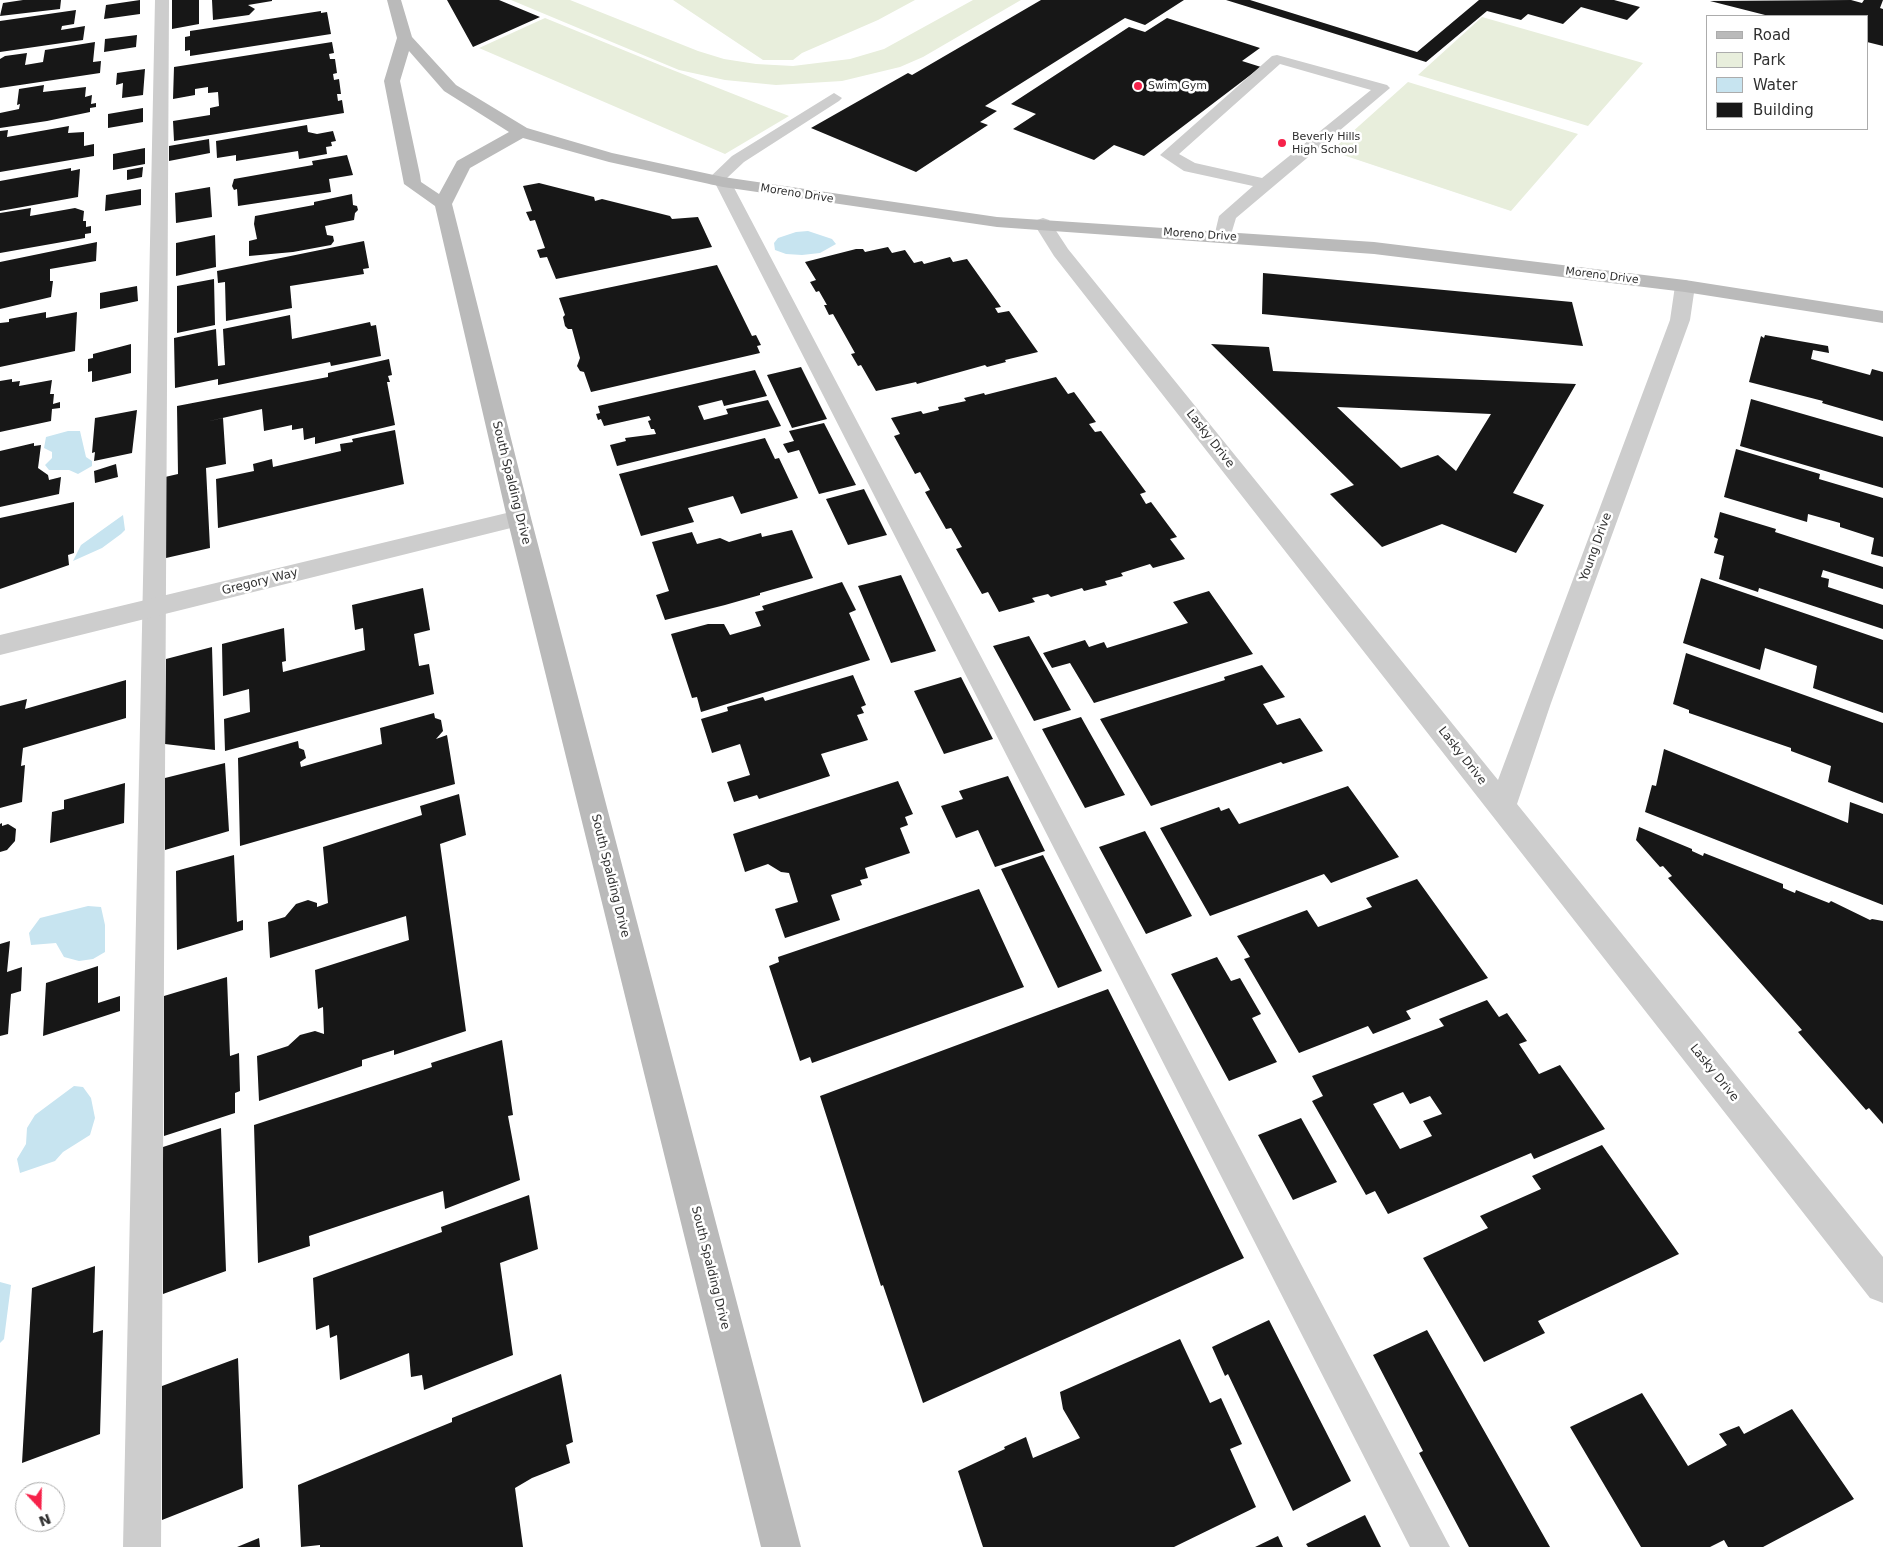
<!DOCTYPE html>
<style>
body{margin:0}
#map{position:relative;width:1883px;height:1547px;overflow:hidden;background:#fff;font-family:"DejaVu Sans",sans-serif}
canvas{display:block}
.legend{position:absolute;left:1706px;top:15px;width:162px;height:115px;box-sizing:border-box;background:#fff;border:1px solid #acacac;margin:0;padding:6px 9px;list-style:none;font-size:15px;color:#303030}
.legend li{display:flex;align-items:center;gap:10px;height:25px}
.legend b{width:25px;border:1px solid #acacac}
.north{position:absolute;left:15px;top:1482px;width:50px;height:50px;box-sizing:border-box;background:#fff;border:1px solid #acacac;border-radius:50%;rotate:159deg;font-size:14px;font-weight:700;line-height:20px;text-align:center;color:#303030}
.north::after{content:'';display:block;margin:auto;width:18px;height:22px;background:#f6224a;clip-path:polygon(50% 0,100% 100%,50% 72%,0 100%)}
</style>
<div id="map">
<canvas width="1883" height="1547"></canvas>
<ul class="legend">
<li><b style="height:6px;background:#bababa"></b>Road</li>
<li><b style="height:14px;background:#e8eedc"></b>Park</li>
<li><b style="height:14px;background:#c7e4f0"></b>Water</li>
<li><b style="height:14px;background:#171717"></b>Building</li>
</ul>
<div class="north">N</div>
</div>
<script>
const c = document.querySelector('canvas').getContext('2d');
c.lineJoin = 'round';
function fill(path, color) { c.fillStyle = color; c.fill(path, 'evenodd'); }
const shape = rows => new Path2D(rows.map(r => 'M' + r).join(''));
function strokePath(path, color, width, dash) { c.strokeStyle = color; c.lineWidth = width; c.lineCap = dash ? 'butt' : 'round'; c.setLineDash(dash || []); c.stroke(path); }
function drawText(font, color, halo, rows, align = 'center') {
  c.font = font + ' "DejaVu Sans",sans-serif'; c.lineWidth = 5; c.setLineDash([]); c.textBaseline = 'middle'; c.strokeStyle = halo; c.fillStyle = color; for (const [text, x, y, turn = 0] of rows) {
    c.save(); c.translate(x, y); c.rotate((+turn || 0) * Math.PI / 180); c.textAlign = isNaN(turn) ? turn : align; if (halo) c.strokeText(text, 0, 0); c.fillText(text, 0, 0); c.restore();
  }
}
const green = shape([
 [511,0,570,0,698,51,724,59,756,64,793,66,850,59,884,49,973,0,1021,0,923,57,900,67,842,81,776,85,725,80,679,70],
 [673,0,915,0,878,20,802,53,793,60,763,60],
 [1482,17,1643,63,1588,126,1418,75],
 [545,18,660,65,789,116,725,154,479,48],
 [1408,82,1578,134,1511,211,1331,151]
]);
const water = shape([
 [808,231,832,239,836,244,820,253,802,255,786,254,775,250,774,243,778,238,796,232],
 [68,431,80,431,86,457,92,461,92,466,78,474,69,470,49,470,45,465,52,458,52,452,44,448,46,437],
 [123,515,125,530,121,534,102,548,73,561,81,545],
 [88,906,101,907,105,925,105,952,93,959,79,961,64,957,56,943,31,945,29,933,40,918],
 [74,1086,83,1087,91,1098,95,1118,90,1135,63,1152,55,1161,20,1173,17,1159,26,1144,27,1128,35,1115],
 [0,1282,11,1285,4,1339,0,1343]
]);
const building = shape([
 [23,0,61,0,60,9,0,16,3,3],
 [140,0,140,14,104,19,106,5],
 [172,0,199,0,199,24,172,29],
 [212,0,272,0,272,1,248,5,255,9,249,15,213,20],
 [447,0,499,0,540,17,473,47],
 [1041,0,1184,0,1145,25,1125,18,985,106,997,111,980,122,988,125,916,172,811,128,885,86,908,73,912,75],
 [1226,0,1250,0,1417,52,1479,0,1614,0,1640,7,1627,20,1581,7,1563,24,1528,14,1521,20,1487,11,1426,62],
 [1851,0,1862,3,1864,0,1883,0,1880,8,1883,9,1883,46,1867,42,1867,16,1769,16,1710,1],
 [76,10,74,24,62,26,61,30,85,26,83,40,0,52,0,21],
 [321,11,321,13,327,12,331,34,190,56,190,50,185,51,185,37,190,36,190,31],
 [1167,18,1260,48,1242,61,1261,67,1144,156,1114,145,1094,160,1013,129,1036,114,1011,104,1129,27,1145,32],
 [137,35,136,47,104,52,105,39],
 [95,42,93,62,101,61,100,73,0,88,0,59,5,56,27,53,25,65,43,62,45,50],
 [332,42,334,53,329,54,330,59,335,59,337,73,333,74,334,80,339,79,341,94,337,94,338,101,342,100,344,113,174,141,173,121,210,115,210,108,219,106,218,92,208,93,208,87,195,89,195,95,173,99,174,67],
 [145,69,143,95,122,98,123,83,116,85,117,73],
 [44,85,43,92,86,87,85,97,92,95,91,104,96,103,96,107,90,108,90,112,47,121,0,128,0,113,19,109,20,104,17,105,19,89],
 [143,108,143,122,108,128,108,114],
 [307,125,308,132,317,134,333,131,336,141,331,142,332,146,326,147,327,154,299,159,298,151,236,161,236,155,217,158,216,141],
 [69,126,68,133,84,132,84,146,94,144,94,156,0,172,0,131,8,130,7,137],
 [209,139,210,153,169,161,169,146],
 [145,148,145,164,113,170,113,154],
 [347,155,353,175,329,179,331,192,238,206,237,189,234,190,232,186,234,179,313,165,312,161],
 [143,167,142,177,127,180,127,170],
 [71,168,71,171,80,169,78,197,0,211,0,181],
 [539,183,594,197,595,201,602,199,670,216,672,219,698,217,712,247,556,279,547,257,540,258,537,250,545,248,535,220,530,221,526,212,532,211,523,186],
 [210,187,212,217,176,223,175,193],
 [141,189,141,205,105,211,106,195],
 [352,194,353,205,357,206,358,210,355,213,354,220,325,226,327,235,333,236,334,241,331,245,293,252,249,256,249,241,257,239,254,224,255,216,314,205,314,202],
 [31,208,30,216,75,208,84,211,83,221,86,221,86,227,91,226,91,233,85,234,85,238,0,253,0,213],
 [215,235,216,267,176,276,176,243],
 [364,241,369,268,363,269,364,274,290,286,292,308,226,321,225,282,218,283,217,271],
 [97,242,96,261,50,269,50,281,53,281,51,297,0,309,0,262],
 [888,247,892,253,905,250,914,263,922,261,924,264,950,257,953,262,967,259,1001,307,995,308,998,313,1009,311,1038,352,1005,360,1006,362,987,367,985,365,917,384,916,382,876,391,861,365,858,366,851,354,855,353,833,314,829,315,824,305,827,305,819,291,816,292,810,282,816,280,805,262,856,249,863,249,865,252],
 [717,265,752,336,756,335,761,345,757,346,760,353,591,392,584,372,580,371,577,366,580,358,572,329,568,329,565,326,563,317,565,315,559,298],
 [1263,273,1572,302,1583,346,1262,314],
 [214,279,215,325,177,333,177,286],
 [137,286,138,301,100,309,100,293],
 [46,312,46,318,77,312,75,351,0,367,0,323,9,322,9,319],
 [290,315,292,339,370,322,371,326,376,325,381,356,331,366,330,362,218,385,218,379,175,388,174,338,216,329,218,366,225,365,223,329],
 [1765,335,1828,346,1829,353,1813,350,1811,359,1870,375,1872,369,1883,372,1883,421,1822,403,1823,401,1749,382,1761,336,1764,338],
 [131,344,131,373,92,382,92,371,88,372,88,359,93,358,93,354],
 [1211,344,1269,347,1273,371,1576,384,1513,493,1544,505,1516,553,1442,524,1382,547,1330,494,1354,485],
 [1337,407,1491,414,1456,471,1438,455,1401,468],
 [389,359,392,375,388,376,390,382,387,382,395,425,315,444,315,437,304,440,303,428,292,430,292,425,264,431,262,409,205,422,223,418,226,464,206,468,210,548,166,558,165,477,178,474,177,406,328,377,328,373],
 [801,367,827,419,792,428,767,375],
 [755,370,767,396,724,406,722,400,698,406,704,420,728,414,726,409,768,400,781,426,617,466,610,445,626,441,625,438,656,434,654,429,651,429,648,421,651,420,649,416,604,426,601,419,598,420,596,414,600,413,598,406],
 [1056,377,1068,394,1074,392,1096,422,1089,424,1095,432,1101,431,1146,492,1140,494,1146,504,1151,502,1177,537,1170,539,1185,559,1153,568,1150,564,1121,573,1123,576,1105,581,1107,585,1084,591,1082,588,1051,597,1048,594,1032,598,1035,602,999,612,988,592,982,594,956,549,962,547,951,528,946,529,925,492,930,490,920,472,915,474,894,436,900,434,891,418,921,411,923,414,939,410,938,407,966,401,964,398,984,393,985,395],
 [12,379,12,382,20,381,19,386,52,380,50,394,54,394,53,404,60,402,60,408,52,409,51,421,0,432,0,381],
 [1751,399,1883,437,1883,488,1740,446],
 [137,410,132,453,94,461,95,452,92,453,95,418],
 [824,423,856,485,819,494,799,450,788,453,783,444,794,441,789,431],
 [395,430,404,484,218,528,216,479,254,471,253,464,272,459,273,467,341,451,340,444,353,442,352,439],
 [765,438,775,459,779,458,798,498,741,514,733,496,688,508,694,522,641,536,619,474],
 [34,443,34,446,41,445,38,468,48,475,49,480,61,477,59,494,0,507,0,451],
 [1736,449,1820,474,1819,479,1883,498,1883,557,1871,554,1874,538,1840,527,1840,523,1808,514,1807,522,1724,497],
 [116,464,118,477,95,483,94,471],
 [864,489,887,535,848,545,826,499],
 [74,502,74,553,68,555,69,565,0,589,0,518],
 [1720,512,1776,529,1775,532,1883,567,1883,589,1823,570,1821,577,1829,579,1828,587,1883,605,1883,629,1759,588,1758,592,1719,579,1724,556,1714,553,1718,539,1714,537],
 [792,530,813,578,760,593,760,595,725,605,665,620,656,595,669,591,652,542,692,532,697,544,720,538,729,542,761,533,762,537],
 [901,575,936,651,891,663,858,586],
 [1701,578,1883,640,1883,713,1813,688,1817,666,1765,648,1760,670,1683,643],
 [842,582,856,610,849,613,870,660,701,712,697,697,692,698,671,634,708,624,724,624,730,635,761,626,755,612,764,610,762,606],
 [423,588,430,630,414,634,419,666,429,664,434,694,225,751,224,719,250,712,249,689,223,696,222,644,284,628,286,661,282,662,283,672,365,650,363,628,355,630,352,605],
 [1209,591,1253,654,1094,703,1070,663,1052,668,1043,653,1085,640,1089,647,1104,642,1107,648,1188,623,1173,602],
 [1029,636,1071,710,1034,721,993,646],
 [212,647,215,750,165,744,166,659],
 [1686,653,1883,723,1883,803,1828,782,1831,766,1791,751,1791,748,1689,713,1689,710,1673,704],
 [1262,665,1285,697,1263,704,1277,725,1300,718,1323,751,1283,764,1281,762,1151,806,1100,719,1225,680,1224,677],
 [853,675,866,705,861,707,864,713,857,715,868,740,821,754,830,776,759,799,757,795,734,802,727,782,750,775,740,744,712,753,701,719,728,711,727,707,763,697,765,701],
 [961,677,993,739,944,754,914,691],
 [126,680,126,718,23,748,21,766,25,765,22,802,0,808,0,706,27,699,25,709],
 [434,713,435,718,441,720,443,731,436,739,447,735,455,784,240,846,238,758,298,741,299,748,304,750,306,758,300,762,301,767,382,744,380,728],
 [1081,717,1125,795,1085,808,1042,729],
 [1664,749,1848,823,1850,802,1883,814,1883,905,1645,812,1652,785,1656,786],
 [225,763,229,831,165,850,165,778],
 [1008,776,1045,851,995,867,978,830,956,838,941,806,963,799,959,791],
 [898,781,913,814,905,817,908,825,900,828,910,853,865,868,868,878,860,880,862,885,831,895,840,920,785,938,775,909,798,902,789,873,781,872,768,864,745,872,733,834],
 [125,783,124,823,50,843,52,812,64,809,64,800],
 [1348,786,1399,857,1331,883,1324,874,1210,916,1160,828,1219,807,1221,811,1229,808,1239,824],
 [459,794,466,835,440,844,466,1031,394,1055,394,1050,362,1060,362,1066,259,1101,257,1056,288,1046,300,1035,315,1031,324,1034,323,1007,318,1009,315,970,409,940,406,916,270,958,268,922,285,917,296,904,308,900,317,903,317,907,328,903,323,847,422,815,420,806],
 [2,823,2,826,8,824,16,829,15,841,7,850,0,852,0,824],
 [1639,827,1692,849,1692,851,1703,856,1704,853,1783,884,1783,888,1795,893,1796,890,1829,903,1831,901,1870,920,1872,919,1883,921,1883,1124,1869,1108,1866,1110,1798,1032,1802,1030,1668,878,1672,876,1663,866,1660,867,1636,840],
 [1145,831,1192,916,1146,934,1099,847],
 [234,855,237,922,243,920,243,930,177,950,176,871],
 [1043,855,1102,971,1058,988,1001,869],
 [1417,879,1488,978,1406,1011,1411,1019,1373,1034,1368,1026,1299,1053,1244,959,1250,957,1237,936,1307,910,1318,927,1372,907,1366,898],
 [979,889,1024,987,812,1063,810,1057,800,1061,769,966,779,962,778,957],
 [10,941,7,972,22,967,21,991,11,994,8,1034,0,1036,0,944],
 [1217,957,1231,981,1240,978,1261,1014,1252,1018,1277,1062,1229,1081,1171,974],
 [98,966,98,1003,120,996,120,1011,43,1036,46,983],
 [227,977,230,1056,239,1053,240,1091,235,1093,235,1113,164,1136,164,996],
 [1108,989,1244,1258,923,1403,883,1285,881,1286,820,1096],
 [1487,1000,1499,1017,1507,1013,1527,1041,1519,1044,1539,1074,1560,1065,1605,1129,1534,1159,1531,1153,1388,1214,1375,1191,1366,1195,1312,1101,1323,1096,1312,1076,1444,1026,1439,1019],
 [1403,1092,1410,1104,1430,1096,1442,1114,1423,1121,1432,1136,1400,1149,1373,1104],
 [502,1040,513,1115,508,1116,520,1180,445,1209,443,1191,309,1236,310,1246,258,1263,254,1125,432,1067,431,1063],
 [1301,1118,1337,1182,1293,1200,1258,1135],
 [221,1128,226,1271,163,1294,163,1147],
 [1602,1145,1679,1254,1538,1321,1545,1333,1484,1362,1423,1258,1488,1228,1480,1216,1541,1189,1532,1176],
 [529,1195,538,1249,500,1263,513,1355,424,1390,422,1375,411,1377,409,1353,340,1380,337,1335,330,1338,329,1325,316,1330,313,1278,442,1232,441,1227],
 [95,1266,93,1333,103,1330,100,1434,22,1463,32,1288],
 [1269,1320,1351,1481,1293,1511,1228,1374,1225,1376,1212,1347],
 [1427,1330,1550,1547,1469,1547,1419,1453,1423,1451,1373,1355],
 [1180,1339,1210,1403,1221,1398,1242,1444,1230,1449,1256,1507,1174,1547,983,1547,958,1471,1005,1449,1004,1447,1026,1437,1033,1458,1080,1438,1063,1409,1060,1392],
 [238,1358,243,1488,162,1520,162,1386],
 [561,1374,573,1442,566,1445,570,1463,532,1478,515,1488,523,1547,320,1547,320,1545,301,1547,298,1485,452,1422,452,1418],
 [1642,1393,1688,1466,1727,1445,1719,1434,1739,1426,1744,1434,1792,1409,1854,1499,1763,1547,1728,1547,1724,1540,1710,1547,1641,1547,1570,1427],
 [1365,1515,1381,1547,1308,1547,1306,1544],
 [1278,1536,1283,1547,1255,1547],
 [259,1538,260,1547,237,1547]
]);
const lane = shape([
 [155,0,169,0,161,1547,123,1547,155,0],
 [1277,55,1387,85,1390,88,1236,218,1229,241,1217,241,1214,237,1219,216,1253,186,1184,171,1160,155,1272,56,1277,55],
 [1280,64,1371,90,1262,178,1195,163,1179,154,1280,64],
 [834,93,842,98,839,101,744,162,727,178,731,182,1450,1547,1410,1547,716,185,709,184,707,180,732,156,834,93]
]);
const street = shape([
 [1043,218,1049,220,1068,249,1498,780,1670,320,1675,286,1678,282,1685,280,1692,282,1695,286,1690,320,1551,703,1517,804,1883,1257,1883,1303,1870,1298,1054,256,1034,224,1037,220,1043,218],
 [519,510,527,512,531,518,527,524,0,655,0,635,519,510]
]);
const secondary = shape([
 [387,0,401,0,412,37,456,85,527,128,612,153,723,177,997,217,1374,242,1685,280,1883,311,1883,323,1685,292,1374,254,997,227,723,187,609,162,523,138,470,168,452,204,531,518,801,1547,761,1547,507,518,435,206,404,184,384,81,397,38,387,0],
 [409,51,444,91,509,132,457,161,439,194,421,182,420,175,400,81,409,51]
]);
const markers = [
 [1138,86,5,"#f6224a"],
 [1282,143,5,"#f6224a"]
];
const farPoinames = [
 ["Swim Gym",1148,86],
 ["Beverly Hills",1292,137],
 ["High School",1292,150]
];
const farStreetnames = [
 ["Moreno Drive",797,194,9],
 ["Moreno Drive",1200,235,4],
 ["Moreno Drive",1602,276,7]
];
const streetNames = [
 ["Lasky Drive",1210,439,52],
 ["South Spalding Drive",511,483,76],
 ["Young Drive",1596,547,-70],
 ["Gregory Way",260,582,-14],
 ["Lasky Drive",1462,756,52],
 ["South Spalding Drive",610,876,76],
 ["Lasky Drive",1714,1073,51],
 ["South Spalding Drive",710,1268,76]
];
fill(green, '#e8eedc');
fill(water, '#c7e4f0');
fill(building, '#171717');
fill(lane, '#cdcdcd');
fill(street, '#cdcdcd');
fill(secondary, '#bababa');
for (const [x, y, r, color] of markers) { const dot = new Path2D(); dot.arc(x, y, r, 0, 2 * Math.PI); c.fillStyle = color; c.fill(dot); strokePath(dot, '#fff', 2); }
drawText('11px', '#303030', '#fff', farPoinames, 'left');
drawText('11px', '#303030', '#fff', farStreetnames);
drawText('12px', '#303030', '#fff', streetNames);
</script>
